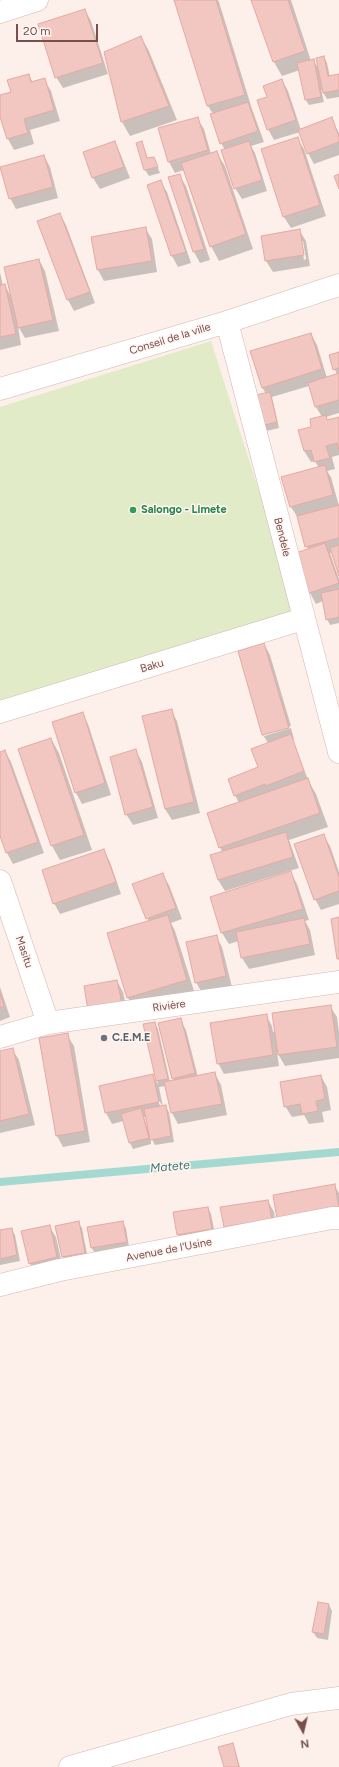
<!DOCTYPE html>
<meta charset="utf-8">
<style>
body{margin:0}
#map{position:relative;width:339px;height:1767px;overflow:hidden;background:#fdf0ea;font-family:Figtree,sans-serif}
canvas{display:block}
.north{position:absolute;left:283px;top:1711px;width:40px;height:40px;-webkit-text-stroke:3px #fff5f1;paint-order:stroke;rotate:172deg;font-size:11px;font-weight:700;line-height:16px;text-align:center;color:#784f4d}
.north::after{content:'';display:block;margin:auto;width:14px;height:18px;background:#784f4d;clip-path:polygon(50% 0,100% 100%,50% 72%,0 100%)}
.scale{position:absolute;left:16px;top:24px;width:82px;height:18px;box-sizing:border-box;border:2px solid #784f4d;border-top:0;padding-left:5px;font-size:12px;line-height:14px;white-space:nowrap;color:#784f4d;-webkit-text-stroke:3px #fff5f1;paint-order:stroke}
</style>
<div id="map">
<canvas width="339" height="1767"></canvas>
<div class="north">N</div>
<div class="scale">20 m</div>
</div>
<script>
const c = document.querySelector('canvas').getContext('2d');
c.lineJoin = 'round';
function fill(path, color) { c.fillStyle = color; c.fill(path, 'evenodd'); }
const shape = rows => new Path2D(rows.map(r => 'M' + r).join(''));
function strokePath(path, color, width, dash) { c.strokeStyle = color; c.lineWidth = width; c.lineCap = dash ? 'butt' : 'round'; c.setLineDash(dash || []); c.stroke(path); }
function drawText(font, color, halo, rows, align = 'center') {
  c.font = font + ' Figtree,sans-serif'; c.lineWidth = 3; c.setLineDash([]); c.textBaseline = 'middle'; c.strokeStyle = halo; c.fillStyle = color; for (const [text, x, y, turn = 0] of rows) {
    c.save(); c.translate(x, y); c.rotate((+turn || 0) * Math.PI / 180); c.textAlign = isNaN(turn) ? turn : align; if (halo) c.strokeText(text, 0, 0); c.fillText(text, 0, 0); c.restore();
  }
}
const green = shape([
 [211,341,298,613,0,707,0,407]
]);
const shadow = shape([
 [175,0,218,0,219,2,252,109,264,142,251,146,255,153,267,191,242,199,235,188,225,150,221,143,213,114,208,106],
 [252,0,291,0,311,61,313,60,319,69,324,57,327,63,330,77,339,75,339,97,327,99,321,89,324,102,309,105,305,99,300,70,282,76,274,62],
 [85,10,91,21,108,74,63,88,56,77],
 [141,37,149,51,177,120,130,136,122,122,105,52],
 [29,75,33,83,44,79,51,91,60,121,30,130,34,144,14,150,8,139,0,114,0,96,12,92],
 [282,80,288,91,301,130,331,119,339,133,339,155,314,164,308,153,300,132,274,140,268,129,268,98],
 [197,118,204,129,211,154,216,152,225,166,253,249,219,261,211,246,184,170,175,173,169,162],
 [297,138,304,149,326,216,291,228,284,217],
 [114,142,120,153,130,178,100,189,93,178,84,153],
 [142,142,148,159,154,158,160,173,149,176,145,170,137,143],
 [44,156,50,167,58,198,16,209,10,198],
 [179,175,186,186,210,260,200,263,194,252,170,178],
 [160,181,167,192,191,263,178,267,172,256,148,186],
 [60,214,66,225,95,303,74,311,68,300,38,222],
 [145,228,152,239,157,272,104,281,98,270,92,237],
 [299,230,306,241,310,266,273,272,266,261,262,236],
 [301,241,303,241,306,259,304,260],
 [39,260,45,271,59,331,25,338,18,326,21,345,0,350,0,272,3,286,5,285,11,297],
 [311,334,317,345,327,378,337,375,330,356,339,353,339,413,326,417,328,421,339,418,339,455,332,457,335,469,327,471,331,477,339,506,339,572,333,552,330,553,339,579,339,623,330,625,327,619,323,601,316,604,310,593,297,554,308,550,298,518,291,507,283,477,319,468,315,461,311,462,304,451,299,431,313,427,322,417,316,407,309,386,272,397,279,428,262,432,266,394,262,387],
 [264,644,270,655,291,726,264,734,264,736,291,728,294,739,292,739,309,782,316,794,328,827,289,840,299,868,225,891,218,880,222,852,208,814,239,803,235,795,259,768,268,743,263,735,239,652],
 [171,710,177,721,200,813,172,820,165,809,143,717],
 [82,713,88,724,111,795,82,804,76,793,53,723],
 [51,739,59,753,92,850,60,860,52,846,19,750],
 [5,751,11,762,44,853,13,864,7,853,0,833,0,753],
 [136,751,142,762,158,818,133,825,126,814],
 [323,835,330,846,339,872,339,904,321,910,315,899],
 [104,851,110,862,121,894,60,914,54,903],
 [291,873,297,884,309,920,305,921,310,930,315,955,249,969,242,958,239,941,229,944,222,933,211,897],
 [162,874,169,885,182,919,171,923,175,931,195,994,136,1012,128,998,109,934,149,922,134,884],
 [216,936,222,947,232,987,202,993,196,982],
 [117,981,123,992,128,1015,96,1021],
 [0,987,10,1017,0,1021],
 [330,1006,337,1017,339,1032,339,1058,285,1066,277,1052,279,1066,224,1074,218,1063,266,1015,272,1026,273,1032],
 [180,1019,186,1030,198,1077,215,1074,221,1085,227,1115,178,1124,172,1113,166,1086,159,1087,163,1107,165,1106,169,1112,174,1142,155,1145,151,1138,151,1144,133,1149,130,1143,124,1121,112,1124,106,1113,152,1076,158,1084,145,1025,154,1023,158,1029,170,1082,175,1081,173,1079],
 [157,1097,163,1107,161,1107,156,1098],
 [144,1117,147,1117,149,1129,148,1130],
 [67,1035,74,1046,90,1142,63,1147,57,1136],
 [12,1049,19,1060,35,1125,0,1133,0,1052],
 [321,1076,327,1087,331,1110,322,1112,324,1122,309,1124,304,1115,292,1117,285,1106],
 [334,1185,339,1193,339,1220],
 [268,1201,274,1212,277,1230,231,1238,225,1227],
 [208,1208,211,1214,215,1234,181,1240,178,1234],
 [78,1222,82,1228,88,1259,66,1263,63,1257],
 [122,1222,126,1228,129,1247,95,1254,92,1248,88,1228],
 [49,1226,56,1237,63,1268,36,1274,30,1263],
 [11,1229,15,1235,20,1261,0,1265,0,1231],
 [329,1605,332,1611,328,1640,317,1638,313,1632],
 [232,1744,235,1750,240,1767,225,1767]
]);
const stream = shape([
 [0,1182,339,1152]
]);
const building = shape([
 [174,0,216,0,245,95,207,106,174,0],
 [251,0,288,0,305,51,273,62,251,0],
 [85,9,103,63,55,78,38,24,85,9],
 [141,36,169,106,121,122,104,52,141,36],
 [324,56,328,76,339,74,339,90,323,93,316,58,324,56],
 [314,59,321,97,305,100,297,63,314,59],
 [29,74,31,82,45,78,54,110,24,119,28,133,7,139,0,117,0,95,11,92,7,80,29,74],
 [282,79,296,120,267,130,257,100,267,97,263,86,282,79],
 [248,102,258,131,220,144,210,114,248,102],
 [198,117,208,150,168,162,158,128,198,117],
 [332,117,339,137,339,142,307,154,298,130,332,117],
 [298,137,320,205,283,217,261,149,298,137],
 [115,141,124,167,92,178,83,152,115,141],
 [142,141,147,158,154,157,158,167,144,170,136,143,142,141],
 [249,141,262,180,234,189,221,150,249,141],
 [217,151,246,234,210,247,181,163,217,151],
 [44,155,53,187,9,199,0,167,44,155],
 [180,174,204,249,193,252,168,177,180,174],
 [339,174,339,189,334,176,339,174],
 [161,180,186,252,171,256,147,185,161,180],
 [60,213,90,292,67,300,37,221,60,213],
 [146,227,152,261,97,270,91,237,146,227],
 [300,229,304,255,265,261,261,236,300,229],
 [39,259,53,320,18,328,4,267,39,259],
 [5,284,16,334,0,337,0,285,5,284],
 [311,333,322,369,262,388,250,351,311,333],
 [339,352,339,368,333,370,329,355,339,352],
 [339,373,339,400,315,407,308,383,339,373],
 [270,392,277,422,257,427,251,396,270,392],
 [326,415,327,420,339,417,339,450,337,443,326,446,330,458,314,462,311,450,304,451,298,430,311,427,310,419,326,415],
 [325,465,333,495,290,507,281,477,325,465],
 [339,505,339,538,305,547,297,516,339,505],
 [325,543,339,583,309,593,296,553,325,543],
 [339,545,339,576,330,548,339,545],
 [339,589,339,617,326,620,321,593,339,589],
 [264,643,289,728,262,735,238,651,264,643],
 [172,709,194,802,165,809,142,716,172,709],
 [83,712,105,783,75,793,52,722,83,712],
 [291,734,304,771,266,786,265,784,234,796,228,779,258,767,251,749,291,734],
 [51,738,84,835,51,846,18,749,51,738],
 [136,749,153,807,125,815,110,757,136,749],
 [5,750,38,842,6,853,0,836,0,752,5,750],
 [308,778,320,813,219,848,207,813,308,778],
 [286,832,293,857,218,880,210,855,286,832],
 [324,834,339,877,339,891,314,900,294,844,324,834],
 [104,849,116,882,53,904,42,870,104,849],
 [291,871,303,909,221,933,210,897,291,871],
 [163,873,176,908,146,919,132,884,163,873],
 [168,915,187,980,127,998,107,933,168,915],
 [339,917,339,959,337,959,331,919,339,917],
 [304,918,310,944,241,958,236,932,304,918],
 [217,935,226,976,195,983,186,942,217,935],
 [117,980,122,1004,88,1010,84,986,117,980],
 [0,993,4,1006,0,1008,0,993],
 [331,1005,337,1047,278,1055,272,1013,331,1005],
 [267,1014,273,1055,217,1064,210,1023,267,1014],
 [181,1018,195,1073,172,1079,158,1023,181,1018],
 [155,1022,168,1079,156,1081,143,1024,155,1022],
 [68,1033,85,1131,56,1136,39,1038,68,1033],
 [13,1048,29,1114,0,1121,0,1051,13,1048],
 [215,1072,222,1104,171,1113,164,1082,215,1072],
 [153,1074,159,1102,105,1113,99,1086,153,1074],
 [321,1075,325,1099,316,1101,318,1111,302,1114,300,1104,284,1107,280,1082,321,1075],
 [166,1105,171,1136,150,1140,144,1109,166,1105],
 [141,1108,149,1138,129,1143,121,1114,141,1108],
 [335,1184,339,1209,277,1219,273,1195,335,1184],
 [268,1200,272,1219,224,1227,220,1207,268,1200],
 [208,1207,212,1229,177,1235,173,1212,208,1207],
 [79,1221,85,1253,62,1257,55,1226,79,1221],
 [123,1221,127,1242,91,1248,87,1227,123,1221],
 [50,1225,57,1257,29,1264,21,1231,50,1225],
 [12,1228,17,1255,0,1259,0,1230,12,1228],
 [318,1602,329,1604,324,1634,312,1632,318,1602],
 [233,1743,239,1767,224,1767,218,1747,233,1743]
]);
const street = shape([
 [0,12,37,0],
 [227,322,339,752],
 [0,389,227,322,339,285],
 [0,712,303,619],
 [0,881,48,1023],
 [0,1037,48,1023,339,982],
 [0,1285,60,1270,332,1218,339,1218],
 [70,1767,291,1704,339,1698]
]);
const markers = [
 [133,510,4,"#2e9e5b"],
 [104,1038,4,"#6b7280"]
];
const streetNames = [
 ["Conseil de la ville",170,339,-17],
 ["Bendele",282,537,76],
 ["Baku",152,666,-17],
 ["Masitu",24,952,71],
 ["Rivière",169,1006,-8],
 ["Avenue de l'Usine",169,1250,-11]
];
const leisureNames = [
 ["Salongo - Limete",141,510]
];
const worshipNames = [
 ["C.E.M.E",112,1038]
];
const waterNames = [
 ["Matete",170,1167,-5]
];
fill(green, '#e1ebc8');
fill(shadow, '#0003');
strokePath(stream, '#a4d9d1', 8);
fill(building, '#f2c7c2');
strokePath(building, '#e5a8a2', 1);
strokePath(street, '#d2b6b2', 23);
strokePath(street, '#fff', 22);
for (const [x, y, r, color] of markers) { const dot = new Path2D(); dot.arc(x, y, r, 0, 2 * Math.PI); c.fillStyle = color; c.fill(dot); strokePath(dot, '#fff5f1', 1.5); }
drawText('11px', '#784f4d', '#fff5f1', streetNames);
drawText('bold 11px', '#27864d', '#fff5f1', leisureNames, 'left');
drawText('bold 11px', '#5b616d', '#fff5f1', worshipNames, 'left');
drawText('italic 12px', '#3c766e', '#fff5f1', waterNames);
</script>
